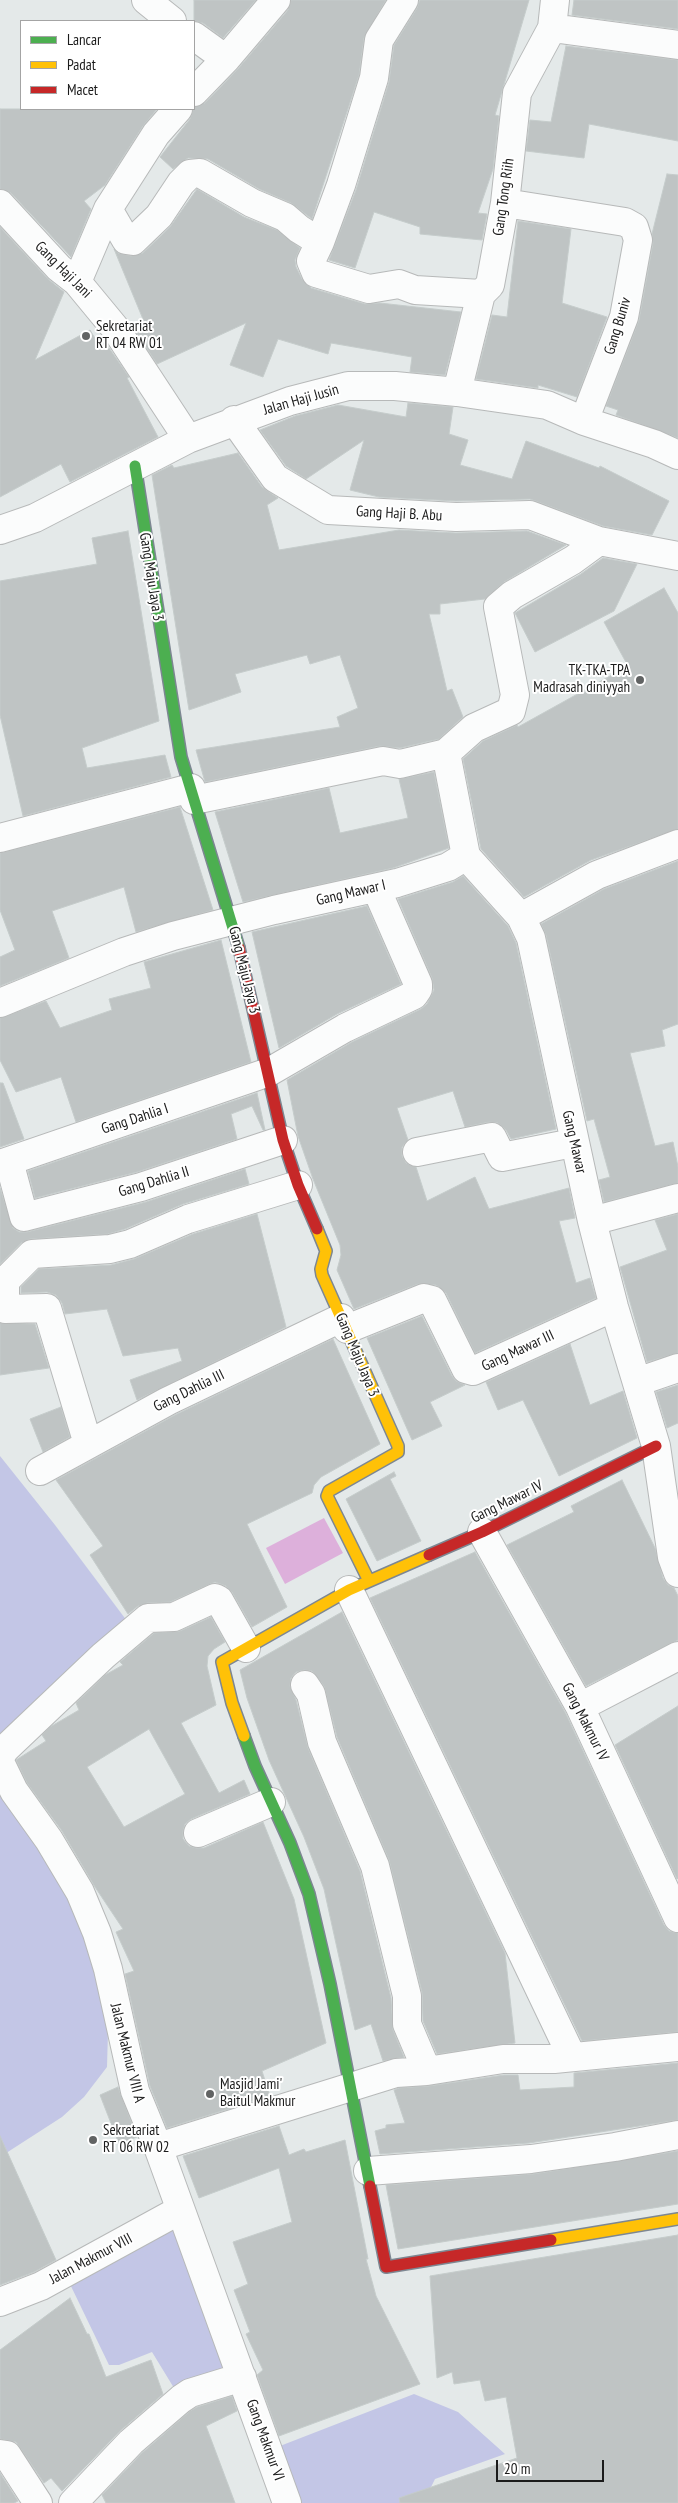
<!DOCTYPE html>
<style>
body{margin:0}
#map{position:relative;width:678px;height:2503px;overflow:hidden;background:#e4e9e9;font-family:"PT Sans Narrow",sans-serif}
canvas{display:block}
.legend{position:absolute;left:20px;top:20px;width:175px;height:90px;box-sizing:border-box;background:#fff;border:1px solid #a4a4a4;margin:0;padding:6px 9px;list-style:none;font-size:15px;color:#1b1b1b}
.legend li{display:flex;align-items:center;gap:10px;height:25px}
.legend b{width:25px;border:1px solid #a4a4a4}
.scale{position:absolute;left:496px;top:2460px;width:108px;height:22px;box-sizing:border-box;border:2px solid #1b1b1b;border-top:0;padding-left:6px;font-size:15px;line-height:18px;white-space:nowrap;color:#1b1b1b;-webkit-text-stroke:4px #fff;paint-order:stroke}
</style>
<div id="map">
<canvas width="678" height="2503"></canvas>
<ul class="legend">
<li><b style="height:6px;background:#4caf50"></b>Lancar</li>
<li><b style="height:6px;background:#ffc107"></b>Padat</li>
<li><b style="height:6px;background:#c62828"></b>Macet</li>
</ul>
<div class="scale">20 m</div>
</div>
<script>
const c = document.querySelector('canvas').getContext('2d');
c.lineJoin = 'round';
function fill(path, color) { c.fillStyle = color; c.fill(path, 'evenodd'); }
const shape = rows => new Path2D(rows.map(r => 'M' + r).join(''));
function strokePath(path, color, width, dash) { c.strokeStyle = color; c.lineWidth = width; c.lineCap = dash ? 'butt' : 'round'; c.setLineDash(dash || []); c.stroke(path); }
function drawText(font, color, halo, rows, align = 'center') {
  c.font = font + ' "PT Sans Narrow",sans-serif'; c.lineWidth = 4; c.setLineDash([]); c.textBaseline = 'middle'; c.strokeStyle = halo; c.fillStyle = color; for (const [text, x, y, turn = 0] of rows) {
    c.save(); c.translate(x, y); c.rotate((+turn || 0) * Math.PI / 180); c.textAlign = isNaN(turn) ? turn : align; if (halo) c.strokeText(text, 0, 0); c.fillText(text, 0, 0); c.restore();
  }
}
const grass = shape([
 [0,1456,55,1525,127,1621,0,1740],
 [0,1786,84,1920,108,2031,107,2067,84,2097,62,2117,0,2157],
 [177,2226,232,2372,174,2388,152,2352,119,2365,109,2365,68,2280],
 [414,2394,458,2412,505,2454,435,2479,430,2489,430,2503,299,2503,280,2446]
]);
const pitch = shape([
 [324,1518,343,1553,285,1584,266,1548]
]);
const building = shape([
 [194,0,256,0,223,38,203,23,194,21,194,0],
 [291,0,386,0,364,38,359,75,312,219,291,203,259,189,208,159,188,158,173,169,160,157,190,119,194,107,205,103,237,70,288,10,291,0],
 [420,0,529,0,495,115,499,116,493,169,478,213,487,214,482,240,420,234,420,227,374,212,355,268,329,260,356,190,389,82,394,45,417,8,420,0],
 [574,0,678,0,678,29,572,15,574,0],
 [566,46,678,60,678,141,589,124,584,158,526,151,530,120,551,122,566,46],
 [0,109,157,109,143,126,105,185,84,201,91,209,71,257,11,193,0,189,0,109],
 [667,174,678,175,678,438,616,415,618,410,606,406,639,320,653,243,652,234,667,174],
 [197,189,244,217,277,230,300,248,295,260,296,267,302,279,311,288,365,304,380,303,461,312,445,375,410,372,412,357,331,343,328,354,278,339,263,377,230,365,246,323,157,364,134,329,145,324,114,249,118,253,131,256,143,253,170,227,197,189],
 [518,221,571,229,562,303,607,317,577,397,538,385,538,388,476,379,492,315,507,317,518,221],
 [0,227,48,279,64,292,35,360,90,330,99,345,105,342,129,377,127,378,158,437,70,482,61,464,0,497,0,227],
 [408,403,453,407,449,434,468,440,460,465,512,479,526,441,599,468,600,466,669,501,652,535,603,526,530,499,456,501,379,497,350,490,364,440,306,479,286,466,260,430,295,416,338,405,406,417,408,403],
 [238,453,262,487,278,498,267,505,279,550,399,530,456,533,527,531,566,545,504,582,485,599,440,604,440,614,429,614,447,691,452,689,463,717,439,739,400,748,380,746,205,782,196,750,340,727,337,717,358,708,340,655,310,664,307,655,235,674,241,692,189,710,152,475,172,465,174,468,238,453],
 [128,531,159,721,82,748,87,768,165,755,171,777,23,816,0,715,0,581,97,564,92,538,128,531],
 [603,558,637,564,614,611,535,652,515,613,581,574,603,558],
 [664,588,678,613,678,829,591,860,524,897,481,849,463,759,483,741,517,725,518,727,628,666,604,622,664,588],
 [434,772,449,848,393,868,243,902,215,812,329,788,340,833,408,818,399,779,434,772],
 [180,807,213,910,136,932,124,887,52,911,69,958,0,986,0,957,15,950,0,910,0,853,180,807],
 [678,861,678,1024,662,1030,665,1046,630,1053,655,1146,673,1142,678,1167,678,1183,604,1202,599,1180,610,1177,594,1119,587,1121,546,935,541,924,604,889,678,861],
 [463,876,508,926,516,943,556,1129,511,1139,506,1130,498,1123,489,1122,465,1127,453,1091,397,1108,408,1140,402,1147,402,1156,406,1163,416,1167,427,1201,475,1177,489,1209,569,1188,575,1218,559,1221,576,1283,590,1278,596,1298,475,1353,446,1293,436,1285,418,1284,354,1309,337,1270,341,1255,340,1245,313,1179,298,1136,287,1080,352,1042,421,1009,427,1004,434,990,432,978,398,899,453,882,463,876],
 [367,906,401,984,337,1014,279,1048,252,932,367,906],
 [221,940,251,1062,76,1122,61,1077,16,1092,0,1060,0,1018,46,1001,60,1028,112,1010,109,999,151,988,144,962,221,940],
 [0,1083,3,1083,24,1139,0,1147,0,1083],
 [257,1093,265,1130,263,1130,252,1106,231,1114,237,1139,137,1172,35,1198,28,1171,257,1093],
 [245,1169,249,1184,183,1204,125,1229,108,1234,30,1239,21,1243,0,1264,0,1188,13,1228,19,1232,27,1232,146,1202,245,1169],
 [257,1214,286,1327,137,1400,130,1380,182,1361,178,1348,123,1356,107,1309,65,1314,62,1303,56,1295,47,1292,21,1293,21,1287,39,1269,111,1265,134,1259,193,1234,257,1214],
 [678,1214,678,1353,647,1362,620,1267,667,1250,655,1220,678,1214],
 [422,1316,452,1376,456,1381,465,1385,430,1402,442,1426,412,1440,367,1338,422,1316],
 [0,1323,35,1324,49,1368,0,1375,0,1323],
 [333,1339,380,1444,321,1477,314,1485,312,1493,247,1524,287,1607,252,1627,232,1592,226,1586,215,1582,170,1602,147,1603,138,1606,128,1614,90,1555,103,1546,56,1480,175,1415,333,1339],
 [570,1344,590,1405,623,1391,637,1438,559,1476,523,1400,498,1410,486,1382,570,1344],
 [678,1385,678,1423,667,1428,656,1392,678,1385],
 [61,1407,70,1437,43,1452,30,1419,61,1407],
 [394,1472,396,1476,390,1479,421,1541,377,1561,346,1499,394,1472],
 [622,1480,655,1548,663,1578,668,1585,674,1588,678,1596,678,1640,586,1686,507,1545,574,1512,571,1506,622,1480],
 [475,1552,566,1714,664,1925,669,1931,678,1933,678,2032,582,2041,370,1598,475,1552],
 [342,1612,505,1953,515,2043,437,2054,423,2021,422,1992,389,1860,337,1737,324,1686,312,1671,304,1670,296,1672,291,1678,290,1686,296,1700,308,1748,360,1871,391,1998,393,2030,404,2057,383,2061,371,2024,355,2030,324,1889,304,1837,269,1760,247,1698,240,1670,342,1612],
 [211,1617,225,1642,214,1649,208,1656,207,1666,216,1705,181,1723,219,1793,244,1780,250,1794,191,1819,185,1824,183,1831,183,1839,189,1846,196,1848,204,1848,263,1822,294,1899,326,2043,262,2071,270,2096,167,2128,150,2086,125,1974,134,1971,116,1932,123,1929,95,1887,62,1831,27,1783,16,1760,46,1741,42,1735,50,1727,79,1710,76,1703,105,1675,123,1665,120,1662,154,1633,180,1631,211,1617],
 [149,1729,185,1794,124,1827,87,1767,149,1729],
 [678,1706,678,1878,677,1879,615,1745,678,1706],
 [678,2063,678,2120,529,2143,380,2154,375,2131,386,2128,386,2125,405,2123,394,2090,399,2088,429,2086,504,2075,518,2075,520,2090,574,2087,574,2073,678,2063],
 [118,2087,137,2137,119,2144,100,2095,118,2087],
 [279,2126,289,2155,304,2149,306,2152,345,2140,368,2259,366,2259,376,2296,420,2384,279,2436,257,2375,263,2370,246,2334,250,2332,234,2290,248,2284,233,2242,292,2222,279,2168,199,2198,183,2156,279,2126],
 [0,2136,56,2260,34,2272,0,2285,0,2136],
 [678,2151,678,2204,398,2249,386,2185,533,2174,678,2151],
 [678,2235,678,2503,400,2503,399,2498,517,2458,506,2397,485,2401,480,2380,454,2384,452,2372,437,2378,430,2276,678,2235],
 [70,2298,87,2334,89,2334,106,2377,151,2360,163,2394,120,2431,62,2491,51,2478,44,2483,16,2442,0,2439,0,2350,70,2298],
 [232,2396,237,2411,206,2426,235,2503,106,2503,102,2495,142,2453,190,2411,197,2407,232,2396],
 [0,2473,18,2501,14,2503,0,2503,0,2473]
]);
const street = shape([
 [146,0,172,21],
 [552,28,678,45],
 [194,36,226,59],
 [194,92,226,59,276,0],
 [505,203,625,222,634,227,638,240,624,317,584,421],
 [0,204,59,268,77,282,115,328,188,439],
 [108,209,126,240,133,241,159,216,181,183,190,174,200,173,252,203,285,217,299,229,320,242,341,185,374,78,379,40,404,0],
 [320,242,311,261,316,273,369,289,399,284,415,290,481,294],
 [77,282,108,209,156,134,178,109],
 [457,392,481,294,490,285,505,203,517,93,552,28,555,0],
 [234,420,275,478,328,510,456,517,530,515,599,541],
 [0,530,35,518,188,439,290,401,348,386,395,386,457,392,547,405,584,421,654,444,678,455],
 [194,800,383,761,400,764,446,753],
 [0,838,191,788],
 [466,856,521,917,531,938,592,1221,614,1307,656,1446,672,1557,678,1573],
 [466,856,446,753,474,728,511,711,515,695,498,607,512,595,573,560,599,541,678,556],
 [521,917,597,875,678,844],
 [0,1003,124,952,173,936,274,910,397,883,448,867,466,856],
 [417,1152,492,1137,502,1157,573,1143],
 [9,1161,24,1217,141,1187,283,1140],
 [0,1164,269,1072,345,1028,414,995,418,989,418,984,376,888],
 [592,1221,678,1198],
 [347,1329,424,1298,432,1300,466,1369,473,1371,614,1307],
 [637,1382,678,1368],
 [88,1444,47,1308,5,1309,5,1281,32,1254,110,1249,130,1244,188,1219,298,1185],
 [40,1471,168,1401,341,1318],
 [482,1532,580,1707,678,1918],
 [349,1590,572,2057],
 [305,1685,311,1694,322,1742,375,1866,407,1996,407,2024,427,2071],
 [580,1707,678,1656],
 [0,1757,5,1749,103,1656,148,1618,174,1617,215,1598,219,1600,246,1648],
 [0,1762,14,1791,49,1840,80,1892,97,1933,108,1969,135,2091,158,2147,287,2503],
 [198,1833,271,1802],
 [158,2147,396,2073,427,2071,503,2059,554,2059,678,2047],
 [368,2171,531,2159,615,2147,678,2135],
 [0,2302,41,2286,180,2210],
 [0,2454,7,2455,38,2503],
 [73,2503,131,2442,181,2399,190,2393,242,2377]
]);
const fast = shape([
 [135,466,181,757,239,948],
 [244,1736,255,1766,290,1843,309,1894,330,1984,370,2186]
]);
const slow = shape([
 [317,1229,326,1251,321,1269,322,1275,398,1446,398,1452,329,1491,327,1496,369,1581],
 [244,1736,232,1703,222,1662,349,1590,429,1555],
 [551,2240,678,2219]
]);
const jam = shape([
 [239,948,283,1140,298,1185,317,1229],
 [429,1555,482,1532,656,1446],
 [370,2186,386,2267,551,2240]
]);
const markers = [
 [86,336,5,"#616363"],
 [640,680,5,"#616363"],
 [210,2094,5,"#616363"],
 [93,2140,5,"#616363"]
];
const streetNames = [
 ["Gang Tong Riih",504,197,-82],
 ["Gang Haji Jani",63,270,45],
 ["Gang Buniv",618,326,-73],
 ["Jalan Haji Jusin",301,400,-16],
 ["Gang Haji B. Abu",399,514,3],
 ["Gang Maju Jaya 3",151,577,81],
 ["Gang Mawar I",351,893,-13],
 ["Gang Maju Jaya 3",244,970,76],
 ["Gang Dahlia I",135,1119,-18],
 ["Gang Mawar",574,1142,77],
 ["Gang Dahlia II",154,1182,-17],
 ["Gang Mawar III",518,1351,-25],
 ["Gang Maju Jaya 3",357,1355,67],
 ["Gang Dahlia III",189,1391,-26],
 ["Gang Mawar IV",507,1502,-26],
 ["Gang Makmur IV",585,1722,63],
 ["Jalan Makmur VIII A",127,2053,76],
 ["Jalan Makmur VIII",91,2259,-28],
 ["Gang Makmur VI",265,2440,70]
];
const poiNames = [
 ["Sekretariat",96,327],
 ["RT 04 RW 01",96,344],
 ["TK-TKA-TPA",630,671,"right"],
 ["Madrasah diniyyah",630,688,"right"],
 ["Masjid Jami'",220,2085],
 ["Baitul Makmur",220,2102],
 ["Sekretariat",103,2131],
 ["RT 06 RW 02",103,2148]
];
fill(grass, '#c3c6e6');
fill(pitch, '#ddb0db');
fill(building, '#bfc4c4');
strokePath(building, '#c5cccb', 1);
strokePath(street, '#b7b9b9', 30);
strokePath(fast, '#7d8792', 14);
strokePath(slow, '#7d8792', 14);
strokePath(jam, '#7d8792', 14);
strokePath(street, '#fbfcfc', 28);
strokePath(fast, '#4caf50', 11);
strokePath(slow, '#ffc107', 11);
strokePath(jam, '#c62828', 11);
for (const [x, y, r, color] of markers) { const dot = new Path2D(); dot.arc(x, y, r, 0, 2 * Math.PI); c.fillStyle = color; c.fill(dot); strokePath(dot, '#fff', 2); }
drawText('15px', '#1b1b1b', '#fff', streetNames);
drawText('15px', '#1b1b1b', '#fff', poiNames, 'left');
</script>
